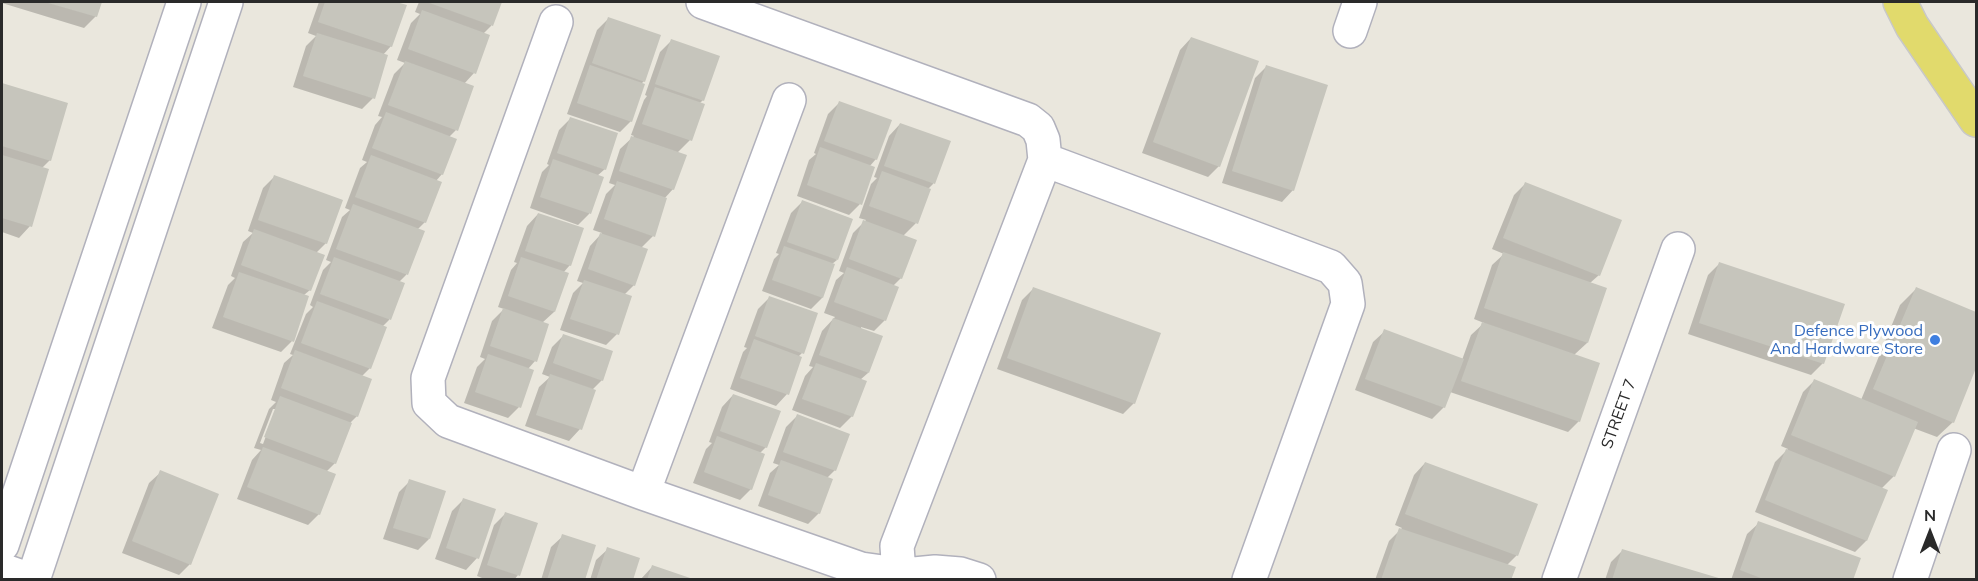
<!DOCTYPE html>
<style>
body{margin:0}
#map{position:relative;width:1978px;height:581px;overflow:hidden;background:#eae7dd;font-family:Mulish,sans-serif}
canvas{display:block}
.frame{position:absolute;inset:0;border:3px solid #2a2a2a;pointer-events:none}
.north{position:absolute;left:1900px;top:503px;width:60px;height:60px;-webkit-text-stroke:4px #fff;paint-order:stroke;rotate:0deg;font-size:16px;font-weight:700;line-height:24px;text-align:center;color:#2a2a2a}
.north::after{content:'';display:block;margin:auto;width:21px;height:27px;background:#2a2a2a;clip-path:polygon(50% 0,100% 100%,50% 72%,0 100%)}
</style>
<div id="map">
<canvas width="1978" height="581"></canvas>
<div class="frame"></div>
<div class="north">N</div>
</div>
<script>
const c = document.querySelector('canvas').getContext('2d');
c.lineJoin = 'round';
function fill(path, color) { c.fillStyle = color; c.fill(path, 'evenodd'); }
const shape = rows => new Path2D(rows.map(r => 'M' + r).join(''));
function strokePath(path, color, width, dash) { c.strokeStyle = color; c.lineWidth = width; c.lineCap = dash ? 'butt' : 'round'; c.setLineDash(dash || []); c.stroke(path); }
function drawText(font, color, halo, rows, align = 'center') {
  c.font = font + ' Mulish,sans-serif'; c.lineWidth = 6; c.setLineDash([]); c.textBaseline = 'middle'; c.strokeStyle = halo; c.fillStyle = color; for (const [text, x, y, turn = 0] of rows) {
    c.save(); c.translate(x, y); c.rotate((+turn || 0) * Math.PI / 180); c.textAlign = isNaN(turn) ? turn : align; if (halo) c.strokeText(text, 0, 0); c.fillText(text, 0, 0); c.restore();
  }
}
const shadow = shape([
 [2,2,100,2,96,16,84,28,2,3],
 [319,2,392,2,405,6,391,46,383,55,373,98,362,109,293,87,306,46,316,36,308,33],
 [419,2,500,2,491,26,483,34,474,73,464,84,456,130,449,137,442,174,436,181,425,222,417,230,423,232,406,275,399,282,403,284,389,320,382,327,370,368,361,377,357,416,351,422,335,463,326,472,319,514,308,525,237,499,252,460,261,450,254,448,269,409,276,402,271,400,284,363,293,355,290,354,306,314,313,307,310,305,323,270,331,262,326,260,342,217,350,210,345,208,360,168,367,162,362,160,375,125,382,117,378,116,394,74,405,63,397,60,411,23,420,14,415,12],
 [273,409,276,409,263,444,260,443],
 [608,19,644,81,641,84,631,121,620,132,567,114,597,30],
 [1191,38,1219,166,1208,177,1142,153,1180,50],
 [671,41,703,100,699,104,690,140,677,153,673,189,664,199,653,236,641,248,634,285,624,295,617,334,606,345,560,330,573,293,583,283,577,281,590,246,602,233,593,230,606,194,615,185,609,183,620,149,634,136,631,135,644,100,647,96,645,95,660,52],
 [1266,67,1293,190,1282,202,1222,183,1255,78],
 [2,85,67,104,50,160,42,168,30,226,19,238,2,232],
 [839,103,876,159,869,167,860,204,849,215,797,196,809,160,816,154,814,153,828,114],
 [570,119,605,169,597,176,602,178,589,214,578,225,530,208,542,172,549,165,547,164,559,130],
 [900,124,949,142,933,184,928,189,916,223,903,236,901,278,893,286,885,320,874,331,861,327,868,373,860,380,852,416,840,428,792,410,805,376,813,367,809,366,822,331,835,317,824,313,836,280,844,273,839,271,853,233,866,220,859,218,871,184,877,178,874,177,889,136],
 [274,177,326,243,316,253,310,290,304,295,292,341,281,352,212,328,228,285,235,278,231,276,243,242,253,233,248,231,263,188],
 [1526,183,1599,275,1590,283,1587,343,1574,355,1579,421,1568,432,1450,392,1444,407,1432,419,1355,390,1373,342,1385,331,1462,360,1471,335,1484,323,1474,319,1492,265,1504,254,1492,249,1514,195],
 [802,202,837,260,832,264,822,298,811,309,762,291,774,259,779,254,776,253,791,213],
 [538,214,570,265,563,273,554,312,542,323,535,361,528,369,519,407,508,418,464,403,477,367,485,359,480,357,492,321,504,309,498,307,511,270,517,263,514,262,527,226],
 [1719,264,1823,363,1811,375,1688,334,1708,275],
 [1034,288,1134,403,1123,414,997,369,1022,300],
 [1916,289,1976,314,1976,364,1953,422,1937,437,1913,428,1894,476,1881,489,1886,491,1866,541,1855,552,1755,512,1775,462,1788,449,1781,446,1803,392,1814,381,1861,400,1900,305],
 [770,297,802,353,798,357,800,358,787,394,776,406,730,389,743,352,747,348,744,347,758,309],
 [563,336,602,380,592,390,580,429,569,441,525,426,539,387,550,377,542,374,552,347],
 [733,395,766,447,760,453,751,489,740,500,693,483,706,449,712,443,709,442,722,407],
 [797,416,835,470,827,478,819,513,808,524,758,506,770,473,779,465,773,463,786,427],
 [1425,463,1517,555,1506,566,1510,580,1375,580,1389,541,1402,528,1395,525,1414,475],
 [161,472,190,564,179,575,122,553,149,483],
 [410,481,429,539,418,550,383,539,399,492],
 [463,500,477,558,466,570,435,559,452,511],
 [505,514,518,575,514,580,487,580,477,576,494,525],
 [1759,523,1851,580,1731,580,1747,534],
 [563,536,583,580,541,580,551,547],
 [608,549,631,580,590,580,596,560],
 [1622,551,1719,580,1605,580,1611,562],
 [652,567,687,580,640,580]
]);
const building = shape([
 [45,2,102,2,97,17],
 [325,2,396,2,407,5,392,47,318,22],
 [427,2,502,2,493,26],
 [422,10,490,35,476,74,408,49],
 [608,17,661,35,645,82,592,63],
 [317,33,388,55,375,99,303,76],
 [1191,37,1259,61,1220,167,1153,142],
 [671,39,720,56,704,101,655,84],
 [405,61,474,86,458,131,388,105],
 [590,65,645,84,632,122,577,103],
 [1266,65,1328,85,1294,191,1232,171],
 [2,83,68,103,51,161,2,146],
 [655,87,705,104,692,141,642,124],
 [839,101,892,120,877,160,824,141],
 [386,112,457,139,443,175,372,148],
 [570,117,618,133,606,170,557,153],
 [900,123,951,141,935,184,884,166],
 [631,136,687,155,674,190,619,171],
 [820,147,875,167,862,205,807,185],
 [2,155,49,169,32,227,2,218],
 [371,155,442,182,426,223,355,197],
 [553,159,604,177,591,214,540,197],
 [882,171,931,189,918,224,869,206],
 [274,175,343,200,327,244,258,220],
 [617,181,667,198,655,237,604,219],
 [1525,182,1622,220,1600,276,1503,238],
 [802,200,853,219,838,260,787,242],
 [353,204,425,231,408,275,336,249],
 [538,213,584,228,571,266,525,251],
 [863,220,917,240,902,279,849,259],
 [254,229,325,255,311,291,241,265],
 [600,233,648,249,635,286,588,269],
 [784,246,835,264,823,298,772,280],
 [1503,252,1607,288,1588,343,1484,308],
 [334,257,405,283,391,320,320,294],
 [521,257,569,273,555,312,508,296],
 [1719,262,1845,304,1824,364,1699,323],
 [847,267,899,287,886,321,834,302],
 [239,272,309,296,294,342,223,317],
 [584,280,632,296,619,335,570,319],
 [1033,287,1161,333,1135,404,1007,358],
 [1916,287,1976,312,1976,368,1954,423,1873,389],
 [769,296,818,313,804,354,755,336],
 [317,301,387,327,371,369,301,343],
 [503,308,549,324,537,362,490,346],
 [833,318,883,336,869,373,819,355],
 [1482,322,1600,363,1580,422,1461,381],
 [1384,329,1464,359,1445,408,1365,379],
 [563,334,613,351,603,381,553,363],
 [754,339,802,357,789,395,740,378],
 [295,350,372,379,358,417,281,388],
 [488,354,534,370,521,408,475,392],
 [816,363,867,381,853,417,802,399],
 [550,374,596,390,582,430,536,415],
 [1814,379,1918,422,1895,477,1791,435],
 [733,394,781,411,767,448,720,431],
 [280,396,352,423,336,464,264,437],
 [797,414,850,434,836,471,783,452],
 [717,436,765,454,752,490,704,472],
 [263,447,336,474,320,515,247,487],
 [1786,449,1888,490,1867,541,1765,500],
 [781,460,833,479,820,514,768,495],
 [1425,462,1538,504,1518,556,1405,514],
 [160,470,219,494,191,565,132,541],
 [409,479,446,491,430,539,393,528],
 [463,498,496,509,479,559,446,548],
 [505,512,538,523,520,576,487,565],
 [1758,521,1861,558,1853,580,1766,580,1740,570],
 [1399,528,1516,567,1511,580,1381,580],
 [562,534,596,545,585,580,547,580],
 [607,547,640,558,633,580,596,580],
 [1622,549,1722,579,1722,580,1612,580],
 [652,565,693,579,693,580,647,580]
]);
const minor = shape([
 [703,2,1028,120,1038,128,1043,140,1045,160,897,546,898,560,904,580],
 [556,22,428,378,429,403,448,421,643,493,861,569,904,575,935,572,960,574,979,580],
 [1350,31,1360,2],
 [1045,160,1331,267,1345,283,1348,304,1249,580],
 [643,493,789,100],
 [2,545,184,2],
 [2,570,31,580],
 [33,580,226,2],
 [1559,580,1678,249],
 [1910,580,1954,450]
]);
const major = shape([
 [1900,2,1912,26,1976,120]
]);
const markers = [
 [1935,340,6,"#3f7fe0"]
];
const shopNames = [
 ["Defence Plywood",1923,331],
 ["And Hardware Store",1923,349]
];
const streetNames = [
 ["STREET 7",1619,414,-70]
];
fill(shadow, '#0003');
fill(building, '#c6c5bc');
strokePath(minor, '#b1b1bc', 36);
strokePath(major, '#c8c8c8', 36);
strokePath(minor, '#fff', 33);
strokePath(major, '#e1da6c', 33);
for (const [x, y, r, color] of markers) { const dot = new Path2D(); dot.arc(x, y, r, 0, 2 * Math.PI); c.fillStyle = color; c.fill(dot); strokePath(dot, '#fff', 2); }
drawText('16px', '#366cbe', '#fff', shopNames, 'right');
drawText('16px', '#2a2a2a', '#fff', streetNames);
</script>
